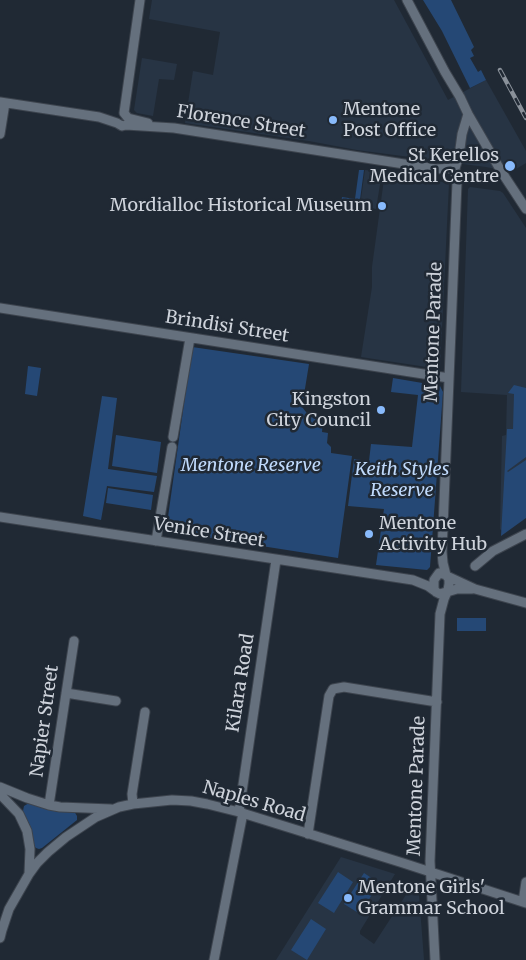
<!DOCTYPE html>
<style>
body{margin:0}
canvas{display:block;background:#202934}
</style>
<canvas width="526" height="960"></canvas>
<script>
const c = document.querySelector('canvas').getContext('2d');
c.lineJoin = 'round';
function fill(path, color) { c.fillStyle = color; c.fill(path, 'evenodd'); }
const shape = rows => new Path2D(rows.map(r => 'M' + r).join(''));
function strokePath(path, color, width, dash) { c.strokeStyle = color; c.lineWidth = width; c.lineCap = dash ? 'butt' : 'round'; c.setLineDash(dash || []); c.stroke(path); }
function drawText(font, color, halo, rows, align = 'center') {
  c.font = font + ' Merriweather,serif'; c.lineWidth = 5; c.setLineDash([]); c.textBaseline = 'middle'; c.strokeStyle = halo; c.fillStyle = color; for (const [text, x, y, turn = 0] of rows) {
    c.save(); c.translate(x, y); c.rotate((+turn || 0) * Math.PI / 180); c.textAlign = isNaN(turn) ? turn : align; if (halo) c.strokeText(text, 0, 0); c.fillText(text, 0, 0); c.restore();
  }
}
const built = shape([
 [152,0,394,0,448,100,486,80,526,151,526,163,511,172,486,167,357,150,309,141,185,123,193,71,213,75,220,32,149,19],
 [142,58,177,64,174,80,159,79,153,116,137,113,134,110],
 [365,170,382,172,376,209,360,206],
 [385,172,449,183,440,369,361,357,372,287,372,267],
 [470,187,500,191,503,193,526,228,526,517,503,532,500,529,502,436,506,435,507,395,461,392,468,189],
 [341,857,395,874,360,931,360,934,374,944,415,881,418,882,424,960,276,960]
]);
const green = shape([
 [423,0,451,0,474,47,471,50,474,56,470,58,478,72,481,70,486,80,470,88,442,31],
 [359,170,364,170,359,207,341,205,342,197,355,199],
 [192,347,309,364,302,407,310,417,323,420,322,432,328,433,327,443,331,447,331,453,352,456,338,558,166,531],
 [28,366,41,368,37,396,25,394],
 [393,378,440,386,443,392,430,567,427,570,376,565,384,509,348,506,354,459,369,461,371,444,412,447,418,395,391,392],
 [514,385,526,388,526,457,507,471,508,472,526,460,526,518,501,536,507,429,513,429,514,394,508,393],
 [102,396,117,398,108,469,157,476,154,492,107,486,101,520,83,516],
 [116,435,161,442,157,473,112,466],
 [108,488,153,495,151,510,106,503],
 [457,618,486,618,486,631,457,631],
 [29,803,74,811,77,816,77,820,42,848,39,849,36,848,34,846,30,827,23,811,24,806],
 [338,872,353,882,334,913,318,903],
 [364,873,379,883,360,914,344,904],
 [311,919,326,929,307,960,291,950]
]);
const minor = shape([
 [407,0,445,72,460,97,468,114,501,171,526,209],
 [0,102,99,117,117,123,122,126,126,125,174,128,436,169,455,168],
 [124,113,140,0],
 [124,113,128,118,148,123],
 [0,134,5,103],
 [0,308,449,378],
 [173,437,190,338],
 [0,517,413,580,428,586,435,591],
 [156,541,172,447],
 [475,566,493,551,526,534],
 [446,575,443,563,442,552,457,182,455,168,459,156,462,134,468,114],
 [447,576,475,589,526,603],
 [447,592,457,589,472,589],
 [66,693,116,701],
 [0,787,27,798,49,805,60,807,111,809],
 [0,794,19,814,27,831,30,849,29,874],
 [133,804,132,794,145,712],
 [49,805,74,641],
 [239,812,276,560],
 [308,834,329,696,333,689,344,687,437,702],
 [523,902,526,882],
 [0,938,2,930,9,909,29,874,37,863,48,852,66,837,96,817,119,807,133,804,172,800,191,801,207,804,239,812,403,863,526,903],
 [214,960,243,813],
 [435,960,430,861,440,614,444,599,448,590,449,584,449,579,446,575,439,573,434,580,434,589,436,592,440,594,446,592]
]);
const rail = shape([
 [500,70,526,118]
]);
const markers = [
 [333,120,5,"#88bafc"],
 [510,166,6,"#88bafc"],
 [382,206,5,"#88bafc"],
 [381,410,5,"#88bafc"],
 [369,534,5,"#88bafc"],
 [348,898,5,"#88bafc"]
];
const poiNames = [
 ["Mentone",343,110],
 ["Post Office",343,131],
 ["St Kerellos",499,156,"right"],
 ["Medical Centre",499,177,"right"],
 ["Mordialloc Historical Museum",372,206,"right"],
 ["Kingston",371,400,"right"],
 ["City Council",371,421,"right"],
 ["Mentone",379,524],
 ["Activity Hub",379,545],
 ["Mentone Girls'",358,888],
 ["Grammar School",358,909]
];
const streetNames = [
 ["Florence Street",241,122,9],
 ["Brindisi Street",227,327,9],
 ["Mentone Parade",434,332,-88],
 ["Venice Street",209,533,9],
 ["Kilara Road",241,683,-81],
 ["Napier Street",45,721,-82],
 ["Mentone Parade",417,786,-88],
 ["Naples Road",254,802,16]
];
const parkNames = [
 ["Mentone Reserve",251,466],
 ["Keith Styles",402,470],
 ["Reserve",402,491]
];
fill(built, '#273444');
fill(green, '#254875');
strokePath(minor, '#3d444e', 11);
strokePath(minor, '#65707d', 9);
strokePath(rail, '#8a919a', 4.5);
strokePath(rail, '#202934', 2.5, [8]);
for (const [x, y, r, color] of markers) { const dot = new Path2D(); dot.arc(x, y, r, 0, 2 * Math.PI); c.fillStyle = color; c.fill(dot); strokePath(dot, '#202934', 2); }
drawText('18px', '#ced3db', '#202934', poiNames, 'left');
drawText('18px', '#ced3db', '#202934', streetNames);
drawText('italic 18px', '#c0dafc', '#202934', parkNames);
</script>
